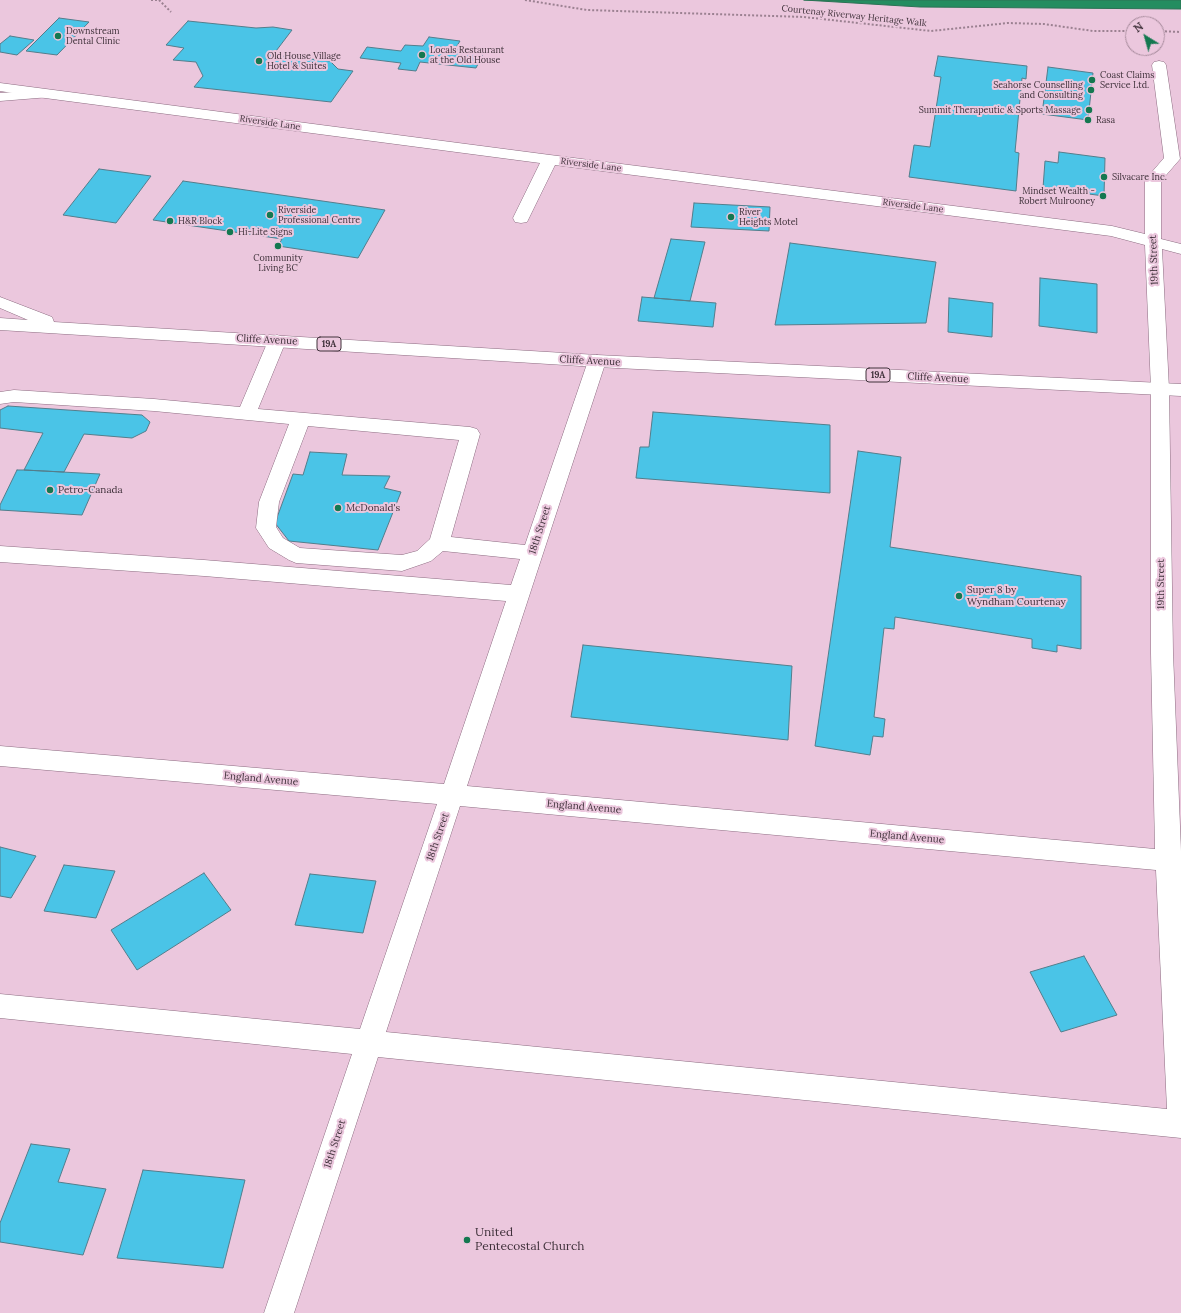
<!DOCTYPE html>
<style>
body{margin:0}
#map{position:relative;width:1181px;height:1313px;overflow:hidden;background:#ebc7dd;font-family:Lora,serif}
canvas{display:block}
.north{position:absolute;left:1125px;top:16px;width:40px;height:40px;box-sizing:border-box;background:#ebc7dd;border:1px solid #a78b9c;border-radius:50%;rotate:323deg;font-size:11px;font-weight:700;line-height:16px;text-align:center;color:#40323b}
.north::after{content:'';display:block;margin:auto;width:14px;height:18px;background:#147850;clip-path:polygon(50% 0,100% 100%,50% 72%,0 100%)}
</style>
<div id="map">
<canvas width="1181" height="1313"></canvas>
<div class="north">N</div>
</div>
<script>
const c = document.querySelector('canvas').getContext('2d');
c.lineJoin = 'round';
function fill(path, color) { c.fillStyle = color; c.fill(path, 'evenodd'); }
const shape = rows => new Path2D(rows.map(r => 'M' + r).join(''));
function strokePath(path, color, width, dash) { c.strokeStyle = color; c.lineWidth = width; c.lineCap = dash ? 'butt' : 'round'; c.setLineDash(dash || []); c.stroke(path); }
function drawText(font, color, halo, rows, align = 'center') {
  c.font = font + ' Lora,serif'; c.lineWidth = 4; c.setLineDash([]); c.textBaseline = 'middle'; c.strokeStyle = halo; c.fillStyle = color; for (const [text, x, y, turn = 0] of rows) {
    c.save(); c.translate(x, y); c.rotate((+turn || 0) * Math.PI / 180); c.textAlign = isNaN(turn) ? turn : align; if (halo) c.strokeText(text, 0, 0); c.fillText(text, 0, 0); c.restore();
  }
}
const water = shape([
 [804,0,1181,0,1181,9,920,7,804,0]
]);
const building = shape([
 [59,18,89,22,57,55,26,51,59,18],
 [188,21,256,28,273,27,292,30,273,55,330,61,338,69,353,71,331,102,194,87,203,76,196,62,173,60,184,48,166,45,188,21],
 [10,36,34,40,17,55,0,52,0,44,10,36],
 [429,37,460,41,455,49,484,52,476,68,420,62,416,71,398,69,401,63,360,58,367,47,401,51,405,45,423,46,429,37],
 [938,56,1027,66,1026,79,1022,78,1015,152,1019,153,1016,191,909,177,914,145,930,147,941,77,934,76,938,56],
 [1048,67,1093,73,1088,120,1042,114,1048,67],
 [1059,152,1105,158,1104,196,1043,188,1045,161,1058,163,1059,152],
 [99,169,151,176,116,223,63,215,99,169],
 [183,181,385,210,358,258,278,246,282,239,153,220,183,181],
 [694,203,770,207,769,231,691,227,694,203],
 [671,239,705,242,690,301,654,298,671,239],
 [790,243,936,262,926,323,775,325,790,243],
 [1040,278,1097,284,1097,333,1039,326,1040,278],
 [642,297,716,303,713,327,638,321,642,297],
 [949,298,993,303,992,337,948,332,949,298],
 [8,406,142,415,150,422,146,431,132,438,84,434,64,472,24,470,43,433,0,428,0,410,8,406],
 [653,412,830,425,830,493,636,478,640,447,649,447,653,412],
 [858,451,901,457,890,547,1081,576,1081,649,1057,645,1057,652,1032,648,1032,639,895,617,894,629,884,628,874,717,885,719,883,737,873,736,870,755,815,746,858,451],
 [310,452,347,454,342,475,390,476,384,488,401,492,378,550,289,541,275,523,293,474,303,475,310,452],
 [17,470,24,470,100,474,82,515,0,510,0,505,17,470],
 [583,645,792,666,788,740,571,717,583,645],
 [0,847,36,856,11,898,0,896,0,847],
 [64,865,115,871,96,918,44,911,64,865],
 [204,873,231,910,137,970,111,930,204,873],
 [310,874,376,881,363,933,295,925,310,874],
 [1084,956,1117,1015,1061,1032,1030,972,1084,956],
 [31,1144,70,1149,58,1182,106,1189,83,1255,0,1242,0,1223,31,1144],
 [143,1170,245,1180,223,1268,117,1258,143,1170]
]);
const path = shape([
 [151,0,160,0],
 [159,0,171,12],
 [525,0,587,10,804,17,931,31,1008,23,1044,24,1093,31,1133,31],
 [1157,31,1181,32],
 [1159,31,1159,42]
]);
const minor = shape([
 [1159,61,1164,62,1166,65,1180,159,1161,181,1161,239,1181,244,1181,254,1162,249,1169,389,1173,653,1181,851,1181,1138,378,1057,294,1313,264,1313,352,1054,0,1018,0,994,360,1029,437,804,0,766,0,746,444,784,506,601,204,576,0,562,0,546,204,560,511,585,520,559,443,551,431,561,402,571,296,563,289,560,269,548,256,528,259,502,289,424,154,411,14,402,0,404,0,392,14,390,154,399,240,407,268,341,271,337,277,335,283,337,286,341,258,409,470,427,477,429,480,434,451,537,525,545,588,361,591,357,597,355,603,357,606,361,467,786,1155,849,1151,653,1151,389,1145,245,1111,236,555,165,529,218,527,222,521,223,515,222,513,218,540,163,45,98,0,91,0,83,550,155,1112,226,1145,234,1145,180,1164,158,1152,65,1154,62,1159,61],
 [308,426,459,440,430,539,417,551,402,555,300,548,283,538,276,527,279,502,308,426],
 [460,806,1156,870,1167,1109,386,1032,460,806]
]);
const major = shape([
 [45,90,50,91,52,94,50,97,0,101,0,93,45,90],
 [0,297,52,317,54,322,597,355,1181,384,1181,396,597,367,0,330,0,318,28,320,0,308,0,297]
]);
const markers = [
 [58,36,4,"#147850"],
 [422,55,4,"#147850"],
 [259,61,4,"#147850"],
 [1092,80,4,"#147850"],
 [1091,90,4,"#147850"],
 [1089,110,4,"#147850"],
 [1088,120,4,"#147850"],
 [1104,177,4,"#147850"],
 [1103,196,4,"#147850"],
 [270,215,4,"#147850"],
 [731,217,4,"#147850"],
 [170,221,4,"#147850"],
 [230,232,4,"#147850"],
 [278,246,4,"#147850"],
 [50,490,4,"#147850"],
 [338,508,4,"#147850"],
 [959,596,4,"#147850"],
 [467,1240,4,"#147850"]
];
const farStreetnames = [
 ["Courtenay Riverway Heritage Walk",854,16,6],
 ["Riverside Lane",270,123,8],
 ["Riverside Lane",591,165,7],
 ["Riverside Lane",913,206,7]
];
const farPoinames = [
 ["Downstream",66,31],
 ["Dental Clinic",66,41],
 ["Locals Restaurant",430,50],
 ["at the Old House",430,60],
 ["Old House Village",267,56],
 ["Hotel & Suites",267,66],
 ["Coast Claims",1100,75],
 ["Service Ltd.",1100,85],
 ["Seahorse Counselling",1083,85,"right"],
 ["and Consulting",1083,95,"right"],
 ["Summit Therapeutic & Sports Massage",1081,110,"right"],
 ["Rasa",1096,120],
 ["Silvacare Inc.",1112,177],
 ["Mindset Wealth -",1095,191,"right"],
 ["Robert Mulrooney",1095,201,"right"],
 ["Riverside",278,210],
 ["Professional Centre",278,220],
 ["River",739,212],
 ["Heights Motel",739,222],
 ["H&R Block",178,221],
 ["Hi-Lite Signs",238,232],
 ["Community",278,258,"center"],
 ["Living BC",278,268,"center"]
];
const shields = [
 [329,344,24],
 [878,375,24]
];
const shieldNames = [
 ["19A",329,344],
 ["19A",878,375]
];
const streetNames = [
 ["19th Street",1154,260,-92],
 ["Cliffe Avenue",267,340,3],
 ["Cliffe Avenue",590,361,3],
 ["Cliffe Avenue",938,378,3],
 ["18th Street",540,530,-72],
 ["19th Street",1161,584,-90],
 ["England Avenue",261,779,5],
 ["England Avenue",584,807,5],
 ["18th Street",438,837,-71],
 ["England Avenue",907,837,5],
 ["18th Street",335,1144,-72]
];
const poiNames = [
 ["Petro-Canada",58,490],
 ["McDonald's",346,508],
 ["Super 8 by",967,590],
 ["Wyndham Courtenay",967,602]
];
const nearPoinames = [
 ["United",475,1233],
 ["Pentecostal Church",475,1247]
];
fill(water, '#248d60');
strokePath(water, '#2c7255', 1);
fill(building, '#4ac4e7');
strokePath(building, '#537d8b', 1);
strokePath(minor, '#8c6c81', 1);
strokePath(major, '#8c6c81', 1);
strokePath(path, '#9b8191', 2, [2, 2]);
fill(minor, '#fff');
fill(major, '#fff');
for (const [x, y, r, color] of markers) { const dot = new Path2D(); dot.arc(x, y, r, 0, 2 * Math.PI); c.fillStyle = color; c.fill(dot); strokePath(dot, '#ebc7dd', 1.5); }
drawText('9px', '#40323b', '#ebc7dd', farStreetnames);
drawText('9px', '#40323b', '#ebc7dd', farPoinames, 'left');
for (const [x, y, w] of shields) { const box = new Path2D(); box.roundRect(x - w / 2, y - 7, w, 14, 3); c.fillStyle = '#ebc7dd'; c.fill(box); strokePath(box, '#40323b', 1); }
drawText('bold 9px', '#40323b', null, shieldNames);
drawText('10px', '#40323b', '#ebc7dd', streetNames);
drawText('10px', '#40323b', '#ebc7dd', poiNames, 'left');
drawText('12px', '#40323b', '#ebc7dd', nearPoinames, 'left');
</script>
